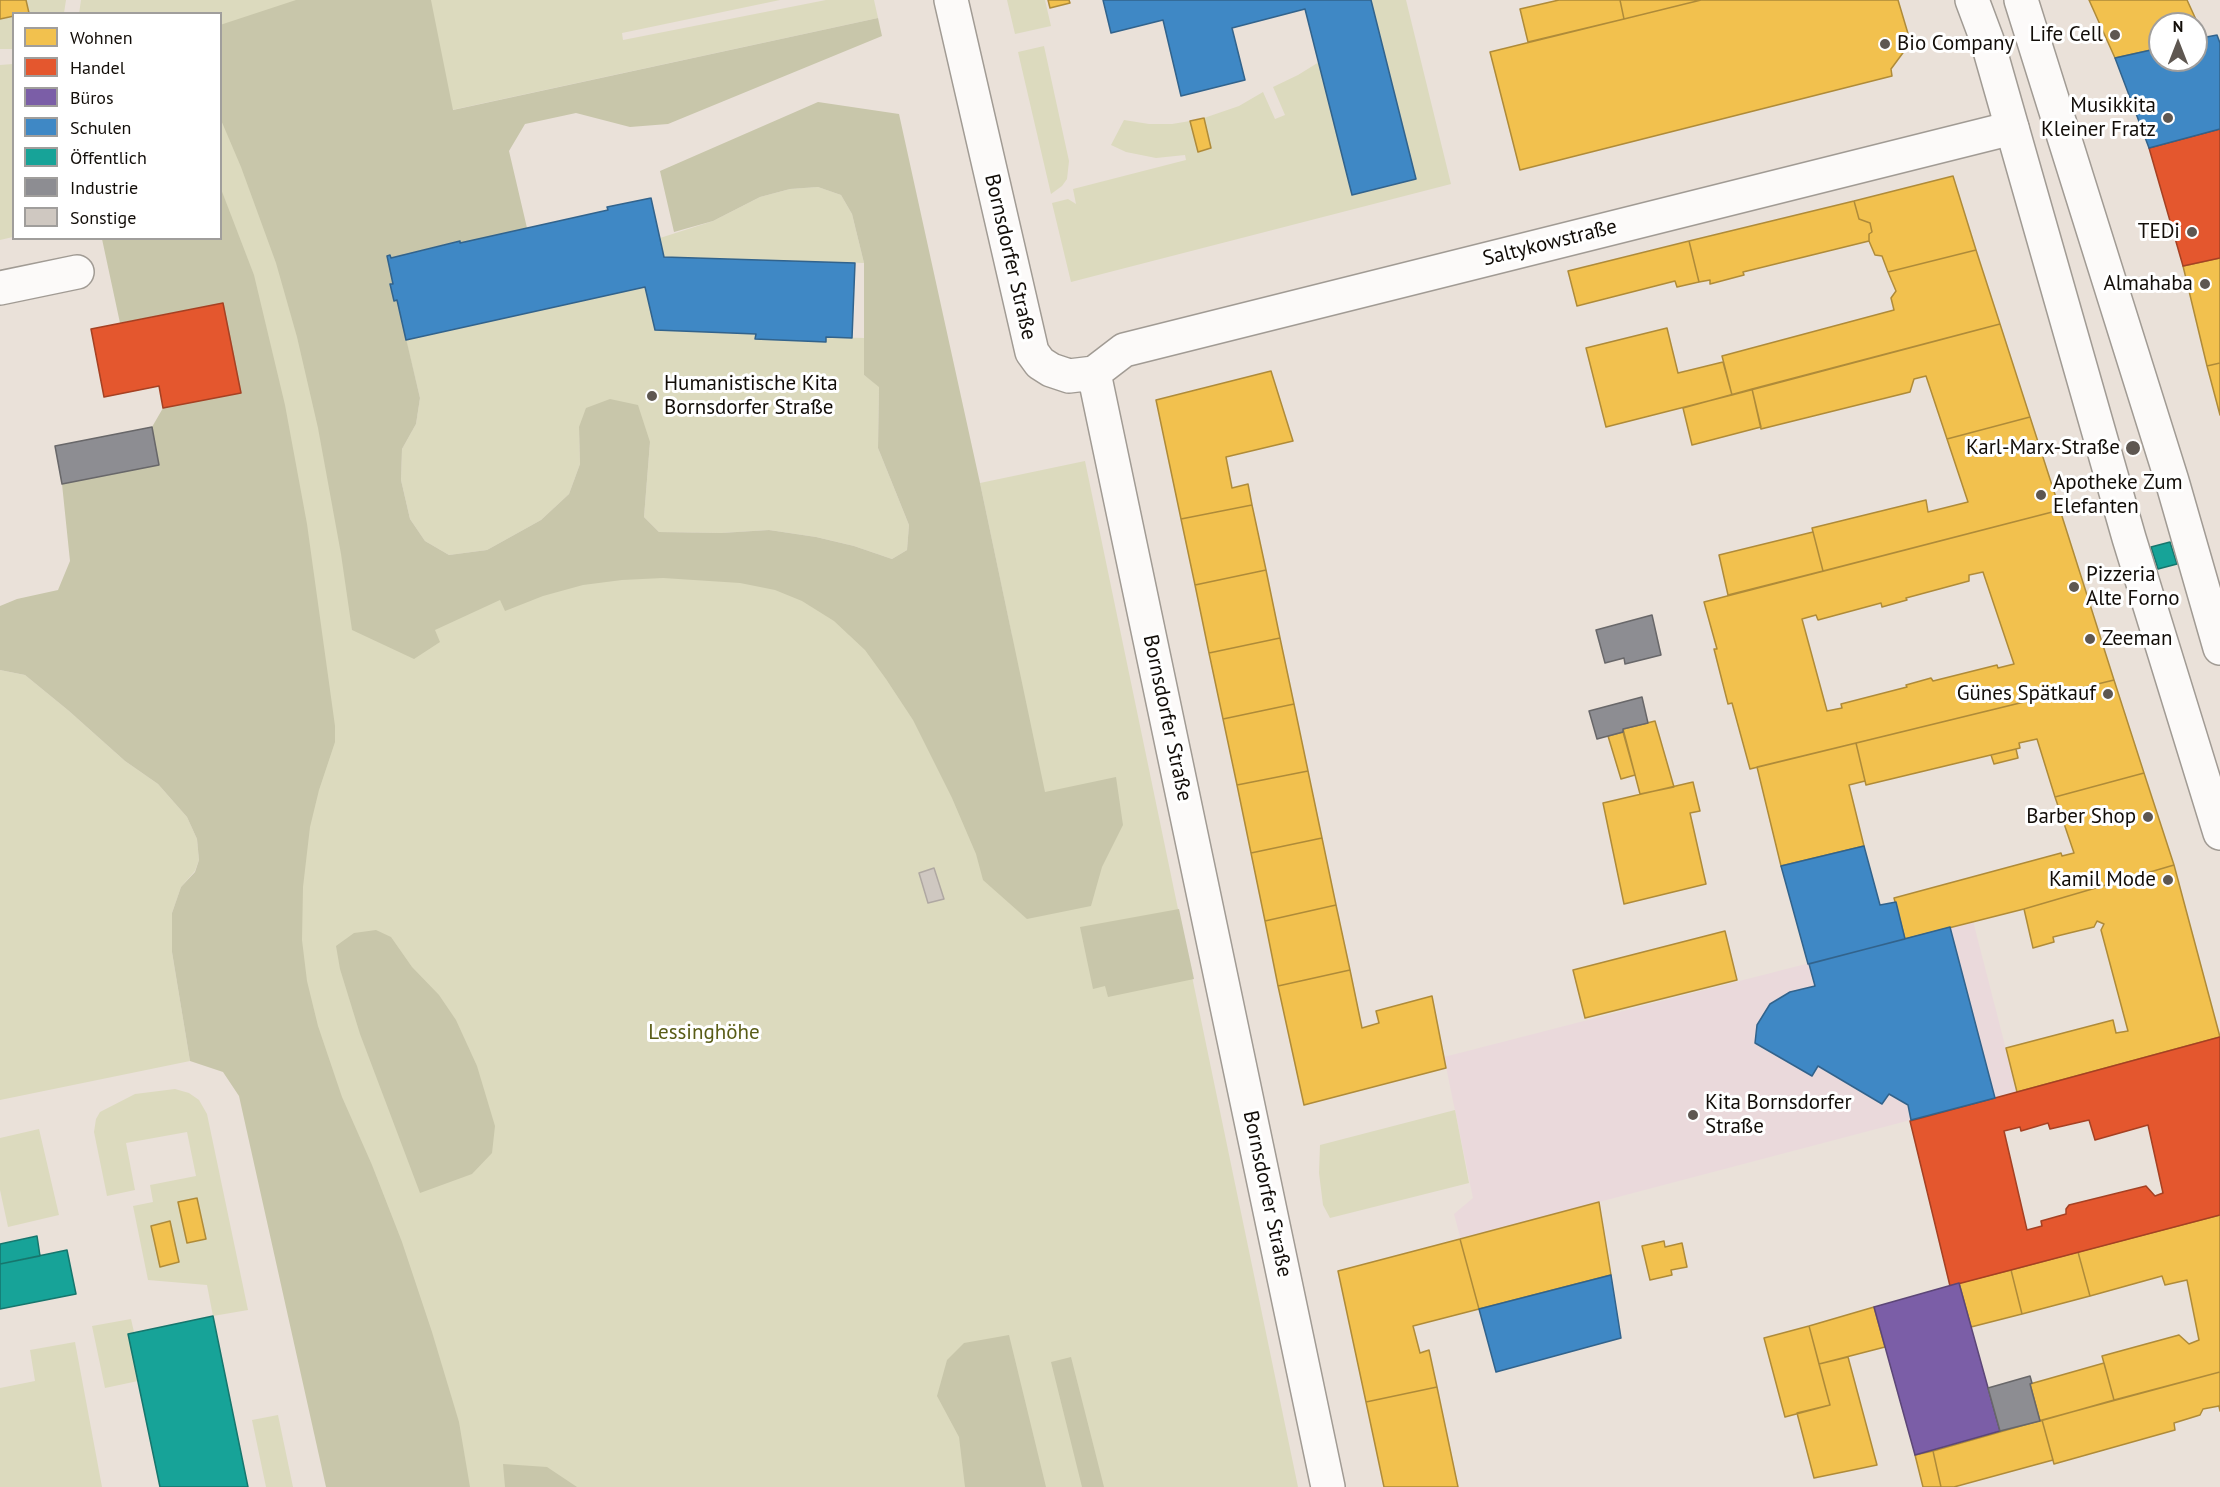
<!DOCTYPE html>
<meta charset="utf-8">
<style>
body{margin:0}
#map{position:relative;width:2220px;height:1487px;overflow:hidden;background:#eae1d9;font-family:"PT Sans",sans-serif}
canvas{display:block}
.legend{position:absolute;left:12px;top:12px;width:210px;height:228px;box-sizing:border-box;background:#fff;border:2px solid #a09e9c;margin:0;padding:8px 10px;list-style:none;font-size:18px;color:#120d08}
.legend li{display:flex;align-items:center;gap:12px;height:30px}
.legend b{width:30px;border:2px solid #a09e9c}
.north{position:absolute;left:2148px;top:12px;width:60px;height:60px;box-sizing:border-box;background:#fff;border:2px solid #a09e9c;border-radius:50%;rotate:0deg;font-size:16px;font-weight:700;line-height:24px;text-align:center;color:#120d08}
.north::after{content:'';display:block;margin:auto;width:21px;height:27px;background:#5e5751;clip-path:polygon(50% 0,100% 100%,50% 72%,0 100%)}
</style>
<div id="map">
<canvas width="2220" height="1487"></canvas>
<ul class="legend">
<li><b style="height:16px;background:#f2c14e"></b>Wohnen</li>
<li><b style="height:16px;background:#e4572e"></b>Handel</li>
<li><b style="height:16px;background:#7b5ea7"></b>Büros</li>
<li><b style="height:16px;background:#3f88c5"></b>Schulen</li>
<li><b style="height:16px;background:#17a398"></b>Öffentlich</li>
<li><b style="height:16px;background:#8d8d92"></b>Industrie</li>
<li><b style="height:16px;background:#cfc8c1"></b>Sonstige</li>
</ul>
<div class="north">N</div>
</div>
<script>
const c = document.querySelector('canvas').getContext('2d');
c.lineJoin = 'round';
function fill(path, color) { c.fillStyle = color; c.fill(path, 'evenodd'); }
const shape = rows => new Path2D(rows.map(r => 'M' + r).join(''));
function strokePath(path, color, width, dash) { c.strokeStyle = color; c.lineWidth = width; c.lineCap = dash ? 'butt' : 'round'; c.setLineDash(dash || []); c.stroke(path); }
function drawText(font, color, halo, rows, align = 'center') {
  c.font = font + ' "PT Sans",sans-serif'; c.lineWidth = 6; c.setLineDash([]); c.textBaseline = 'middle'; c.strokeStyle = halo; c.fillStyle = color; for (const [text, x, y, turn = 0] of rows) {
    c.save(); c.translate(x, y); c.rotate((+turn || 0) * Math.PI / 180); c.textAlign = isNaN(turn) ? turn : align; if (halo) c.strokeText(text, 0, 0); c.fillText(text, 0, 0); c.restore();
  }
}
const education = shape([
 [1973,921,2017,1092,1599,1202,1611,1275,1479,1309,1454,1214,1473,1198,1444,1057]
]);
const green = shape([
 [26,0,66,0,64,13,27,13],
 [81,0,780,0,622,33,623,40,826,0,874,0,878,18,452,110,376,257,410,579,623,541,1012,636,980,483,1085,461,1298,1487,335,1487,265,463,229,288,102,239,220,238,220,14,79,14],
 [1007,0,1045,0,1051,26,1015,34],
 [1371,0,1406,0,1451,184,1071,282,1052,203,1068,199,1076,204,1073,189,1186,160,1185,155,1156,158,1126,152,1111,145,1124,120,1149,124,1172,124,1190,121,1198,152,1211,149,1204,118,1239,106,1263,92,1275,119,1285,115,1273,87,1298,75,1319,62,1416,179],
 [13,16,13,49,0,49,0,19],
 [1044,46,1069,161,1067,179,1062,186,1051,194,1018,52],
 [13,64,13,237,0,240,0,65],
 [818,187,841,195,852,214,864,263,664,257,660,238,713,221,760,197,790,189],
 [645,287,655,330,756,334,755,338,826,342,826,337,864,338,864,375,879,386,878,448,909,525,907,550,892,559,854,546,816,537,769,530,721,533,659,532,644,517,650,442,579,427,580,464,569,494,541,520,487,550,449,555,425,541,410,519,401,480,402,449,416,424,420,398,406,340],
 [0,670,25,675,69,711,125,761,158,784,187,817,197,839,199,860,195,871,181,887,172,913,172,952,190,1061,0,1100],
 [175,1089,189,1093,199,1100,207,1114,248,1310,213,1316,207,1285,148,1280,133,1206,153,1202,150,1185,196,1176,187,1132,126,1143,135,1190,107,1196,94,1132,96,1119,100,1112,135,1094],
 [1455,1110,1469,1183,1330,1218,1323,1205,1319,1173,1320,1145],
 [39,1129,59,1215,8,1227,0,1190,0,1138],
 [131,1319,134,1332,128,1334,138,1381,105,1388,92,1326],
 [75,1342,102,1487,0,1487,0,1388,35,1381,30,1350],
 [278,1415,293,1487,266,1487,252,1420]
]);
const forest = shape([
 [296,0,431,0,453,110,878,18,882,36,668,124,630,127,576,113,525,124,509,151,527,228,460,243,459,241,391,258,390,255,387,256,393,284,391,284,394,301,397,300,420,398,416,424,402,449,401,480,410,519,425,541,449,555,487,550,541,520,569,494,580,464,579,427,586,408,610,399,638,405,650,442,644,517,659,532,721,533,769,530,816,537,854,546,892,559,907,550,909,525,878,448,879,387,864,375,864,263,852,214,841,195,818,187,790,189,760,197,713,221,674,232,660,171,818,102,899,114,980,483,1045,792,1116,777,1123,825,1102,867,1091,906,1027,919,983,880,976,854,952,798,913,720,886,679,865,650,834,621,802,601,775,590,740,583,663,578,622,580,583,585,543,596,505,611,500,600,435,630,440,642,414,659,352,630,341,554,318,428,297,337,276,263,241,167,221,120,220,25],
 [221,189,254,275,285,405,307,524,335,726,335,742,319,790,310,827,303,887,302,940,307,981,318,1026,342,1097,372,1165,402,1242,432,1332,459,1422,470,1487,326,1487,239,1096,223,1072,190,1061,172,952,172,913,181,887,195,872,199,860,197,839,187,817,158,784,125,761,69,711,25,675,0,670,0,606,17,599,58,590,70,561,62,484,159,465,152,427,163,408,241,392,223,303,120,323,102,239,220,238],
 [1179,909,1194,979,1108,997,1105,986,1093,989,1080,927],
 [376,930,391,937,412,967,439,995,456,1020,477,1066,495,1126,492,1153,472,1174,420,1193,360,1034,340,969,336,946,354,933],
 [1009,1335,1046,1487,965,1487,959,1437,937,1396,947,1360,964,1343],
 [1071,1357,1104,1487,1082,1487,1051,1362],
 [503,1464,547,1467,577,1487,505,1487]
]);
const homes = shape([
 [0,0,26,0,29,13,14,14,14,16,0,19,0,0],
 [1048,0,1069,0,1070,3,1050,8,1048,0],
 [1559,0,1620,0,1624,19,1528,42,1520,9,1559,0],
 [1620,0,1701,0,1624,19,1620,0],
 [1701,0,1898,0,1912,47,1908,46,1891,69,1892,76,1520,170,1490,52,1701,0],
 [2089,0,2187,0,2204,37,2196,39,2196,24,2160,24,2160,48,2115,58,2089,0],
 [1204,118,1211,148,1198,152,1190,121,1204,118],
 [1953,176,1976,250,1888,272,1882,256,1875,255,1869,241,1869,234,1872,232,1870,223,1859,219,1854,201,1953,176],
 [1854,201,1859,219,1870,223,1872,232,1869,234,1869,241,1743,272,1744,275,1710,284,1710,280,1699,282,1689,241,1854,201],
 [1689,241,1699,282,1677,287,1675,281,1577,306,1568,271,1689,241],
 [1976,250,2000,324,1732,395,1722,356,1894,310,1891,298,1896,291,1888,272,1976,250],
 [2220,258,2220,363,2207,366,2183,266,2220,258],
 [2000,324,2030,417,1947,439,1926,376,1914,379,1910,392,1761,429,1752,389,2000,324],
 [1667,328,1678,373,1723,362,1732,395,1606,427,1586,348,1667,328],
 [2220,363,2220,415,2207,366,2220,363],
 [1271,371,1293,441,1226,457,1232,488,1248,484,1252,505,1181,519,1156,400,1271,371],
 [1752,389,1761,427,1692,445,1683,408,1752,389],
 [2030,417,2060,510,1823,571,1812,528,1926,500,1928,512,1968,502,1947,439,2030,417],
 [1252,505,1266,570,1195,585,1181,519,1252,505],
 [2060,510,2114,680,1750,769,1732,703,1728,704,1714,649,1717,649,1704,602,2060,510],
 [1983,572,2014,664,1998,668,1997,665,1933,681,1931,678,1906,685,1907,687,1841,704,1842,708,1827,711,1802,619,1816,615,1818,620,1881,603,1882,607,1907,600,1906,598,1969,581,1969,575,1983,572],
 [1813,532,1823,571,1728,595,1719,555,1813,532],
 [1266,570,1280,638,1209,653,1195,585,1266,570],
 [1280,638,1294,704,1223,719,1209,653,1280,638],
 [2114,680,2144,773,2055,797,2037,739,2019,743,2020,748,1866,785,1856,743,2114,680],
 [1294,704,1308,771,1237,785,1223,719,1294,704],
 [1655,721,1674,787,1640,794,1623,729,1655,721],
 [1623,732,1635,775,1621,779,1608,736,1623,732],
 [1856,743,1865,781,1849,785,1864,846,1781,866,1757,767,1856,743],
 [2016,749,2018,758,1994,764,1991,755,2016,749],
 [1308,771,1322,838,1251,853,1237,785,1308,771],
 [2144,773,2174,865,2024,909,1905,939,1894,898,2061,853,2062,856,2074,853,2055,797,2144,773],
 [1693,782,1700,811,1690,813,1706,884,1624,904,1603,803,1693,782],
 [1322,838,1336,905,1265,921,1251,853,1322,838],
 [2174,865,2220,1037,2017,1092,2006,1048,2113,1020,2116,1033,2128,1031,2101,930,2104,924,2097,921,2094,927,2053,937,2054,942,2033,948,2024,909,2174,865],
 [1336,905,1350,970,1278,986,1265,921,1336,905],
 [1725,931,1737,980,1585,1018,1573,970,1725,931],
 [1350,970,1362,1028,1379,1023,1376,1011,1432,996,1446,1068,1304,1105,1278,986,1350,970],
 [197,1198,206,1239,187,1243,178,1202,197,1198],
 [1599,1202,1611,1275,1479,1309,1460,1239,1599,1202],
 [2220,1215,2220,1372,2114,1400,2102,1356,2179,1335,2189,1344,2199,1340,2187,1280,2165,1285,2162,1276,2090,1296,2078,1252,2220,1215],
 [170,1221,179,1262,160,1267,151,1226,170,1221],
 [1460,1239,1479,1309,1413,1326,1420,1353,1429,1350,1437,1387,1366,1402,1338,1271,1460,1239],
 [1664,1241,1665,1247,1682,1243,1687,1267,1671,1270,1672,1275,1650,1280,1642,1246,1664,1241],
 [2078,1252,2090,1296,2022,1314,2011,1270,2078,1252],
 [2011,1270,2022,1314,1971,1327,1959,1283,2011,1270],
 [1874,1307,1885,1347,1819,1364,1809,1326,1874,1307],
 [1809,1326,1830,1405,1785,1417,1764,1338,1809,1326],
 [1848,1357,1877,1465,1814,1478,1797,1413,1830,1405,1819,1364,1848,1357],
 [2104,1363,2114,1400,2040,1421,2030,1384,2104,1363],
 [2220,1372,2220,1411,2219,1406,2203,1409,2200,1415,2174,1423,2175,1430,2054,1464,2042,1420,2220,1372],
 [1437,1387,1458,1487,1384,1487,1366,1402,1437,1387],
 [2042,1420,2053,1460,1954,1487,1941,1487,1933,1451,2042,1420],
 [1933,1451,1941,1487,1923,1487,1915,1455,1933,1451]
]);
const shops = shape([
 [2220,129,2220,258,2183,266,2149,148,2220,129],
 [223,303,241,393,163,408,159,386,104,397,91,329,223,303],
 [2220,1037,2220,1215,1950,1286,1910,1121,2220,1037],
 [2089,1120,2095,1140,2148,1125,2163,1193,2155,1196,2146,1186,2069,1205,2066,1209,2066,1214,2041,1221,2042,1226,2027,1230,2004,1131,2020,1127,2021,1131,2048,1123,2050,1129,2089,1120]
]);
const offices = shape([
 [1959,1283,2000,1431,1915,1455,1874,1307,1959,1283]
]);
const schools = shape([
 [1103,0,1371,0,1416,179,1352,195,1305,9,1232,28,1245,80,1181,96,1163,20,1111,33,1103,0],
 [2217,35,2220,43,2220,129,2149,148,2115,58,2160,48,2160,60,2196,60,2196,39,2217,35],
 [651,198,664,257,855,263,852,338,826,337,826,342,755,339,756,334,655,330,645,287,406,340,397,300,394,301,390,284,393,284,387,256,390,255,391,258,460,241,460,243,608,210,607,207,651,198],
 [1864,846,1880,905,1896,902,1905,939,1808,964,1781,866,1864,846],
 [1950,927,1995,1098,1911,1120,1908,1105,1889,1094,1882,1104,1818,1066,1812,1076,1755,1043,1757,1025,1770,1004,1790,992,1815,986,1809,964,1950,927],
 [1611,1275,1621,1338,1496,1372,1479,1309,1611,1275]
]);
const public = shape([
 [2170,542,2177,564,2158,569,2151,547,2170,542],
 [37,1236,40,1256,0,1264,0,1244,37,1236],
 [67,1250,76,1294,0,1309,0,1264,67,1250],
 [213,1316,248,1487,160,1487,128,1334,213,1316]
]);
const industry = shape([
 [152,427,159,465,62,484,55,446,152,427],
 [1652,615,1661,655,1625,664,1624,658,1605,663,1596,630,1652,615],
 [1642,697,1648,723,1623,729,1623,732,1597,739,1589,711,1642,697],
 [2030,1376,2032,1383,2030,1384,2040,1421,2000,1431,1988,1388,2030,1376]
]);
const building = shape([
 [934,868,944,899,928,903,919,873,934,868]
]);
const minor = shape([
 [951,0,1032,352,1040,363,1051,370,1069,376,1094,373],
 [0,288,77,272],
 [1094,373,1328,1487],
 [1094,373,1124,350,2012,128]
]);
const secondary = shape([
 [1972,0,1987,40,2129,538,2220,833],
 [2021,0,2172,481,2220,648]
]);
const markers = [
 [2115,35,6,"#5e5751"],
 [1885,44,6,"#5e5751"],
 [2168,118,6,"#5e5751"],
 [2192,232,6,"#5e5751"],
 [2205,284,6,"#5e5751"],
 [652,396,6,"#5e5751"],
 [2133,448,8,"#5e5751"],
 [2041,495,6,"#5e5751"],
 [2074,587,6,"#5e5751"],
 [2090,639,6,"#5e5751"],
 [2108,694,6,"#5e5751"],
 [2148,817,6,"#5e5751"],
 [2168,880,6,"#5e5751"],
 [1693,1115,6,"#5e5751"]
];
const poiNames = [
 ["Life Cell",2103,35],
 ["Bio Company",1897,44,"left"],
 ["Musikkita",2156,106],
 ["Kleiner Fratz",2156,130],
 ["TEDi",2180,232],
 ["Almahaba",2193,284],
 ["Humanistische Kita",664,384,"left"],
 ["Bornsdorfer Straße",664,408,"left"],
 ["Karl-Marx-Straße",2120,448],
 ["Apotheke Zum",2053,483,"left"],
 ["Elefanten",2053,507,"left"],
 ["Pizzeria",2086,575,"left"],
 ["Alte Forno",2086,599,"left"],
 ["Zeeman",2102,639,"left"],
 ["Günes Spätkauf",2096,694],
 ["Barber Shop",2136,817],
 ["Kamil Mode",2156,880],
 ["Kita Bornsdorfer",1705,1103,"left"],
 ["Straße",1705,1127,"left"]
];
const streetNames = [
 ["Saltykowstraße",1550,243,-14],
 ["Bornsdorfer Straße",1010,257,77],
 ["Bornsdorfer Straße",1167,718,78],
 ["Bornsdorfer Straße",1267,1194,78]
];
const parkNames = [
 ["Lessinghöhe",704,1033]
];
fill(education, '#ead9db');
fill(green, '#dcdabe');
fill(forest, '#c8c6aa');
fill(homes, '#f2c14e');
strokePath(homes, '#af8b39', 1.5);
fill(shops, '#e4572e');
strokePath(shops, '#a54123', 1.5);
fill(offices, '#7b5ea7');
strokePath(offices, '#5c4677', 1.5);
fill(schools, '#3f88c5');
strokePath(schools, '#32638c', 1.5);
fill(public, '#17a398');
strokePath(public, '#16766d', 1.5);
fill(industry, '#8d8d92');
strokePath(industry, '#686769', 1.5);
fill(building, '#cfc8c1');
strokePath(building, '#afa8a2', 1.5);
strokePath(minor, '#a19b94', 36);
strokePath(secondary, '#a19b94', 36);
strokePath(minor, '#fcfaf9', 33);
strokePath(secondary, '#fcfaf9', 33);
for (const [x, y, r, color] of markers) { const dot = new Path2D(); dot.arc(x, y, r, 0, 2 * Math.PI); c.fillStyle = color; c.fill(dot); strokePath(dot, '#fff', 2); }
drawText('21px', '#120d08', '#fff', poiNames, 'right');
drawText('21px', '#120d08', '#fff', streetNames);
drawText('21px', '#595c16', '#fff', parkNames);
</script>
